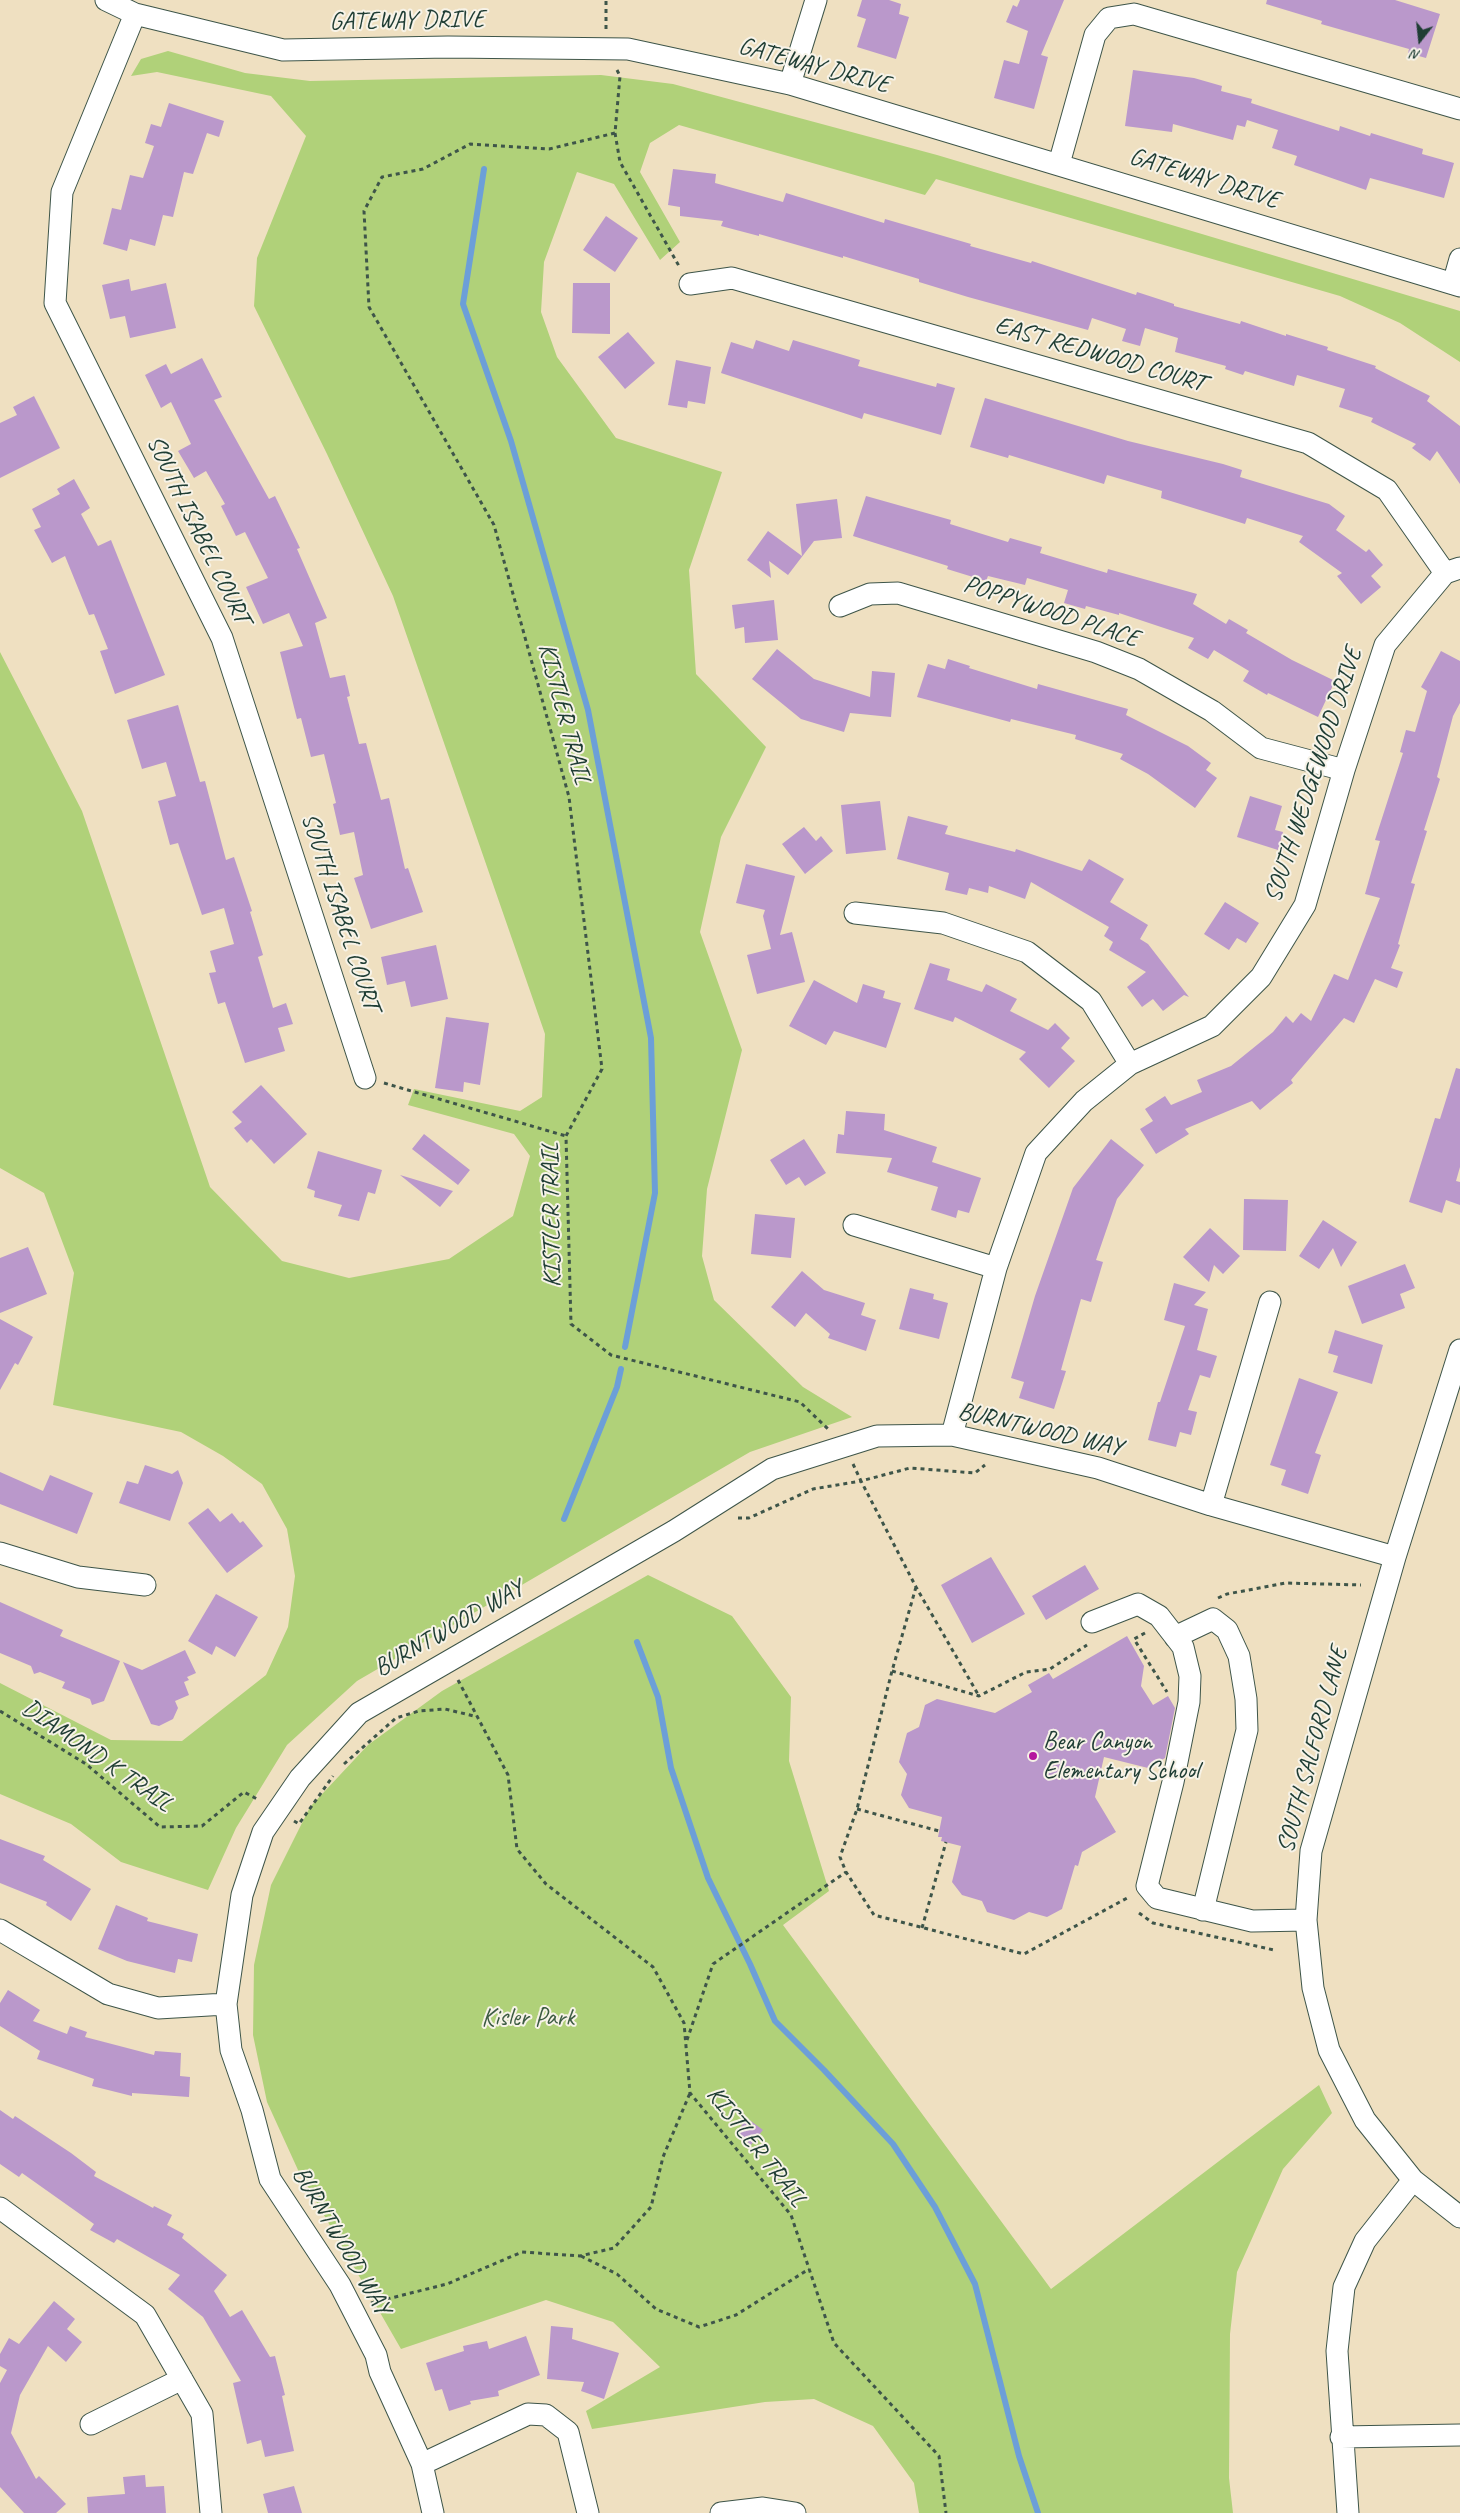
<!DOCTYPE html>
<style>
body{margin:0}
#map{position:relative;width:1460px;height:2513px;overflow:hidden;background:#efe0c1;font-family:Caveat,sans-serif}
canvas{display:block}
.north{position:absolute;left:1395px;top:15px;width:50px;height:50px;-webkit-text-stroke:4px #f7f3e8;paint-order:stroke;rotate:196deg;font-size:14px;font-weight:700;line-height:20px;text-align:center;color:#1f3d34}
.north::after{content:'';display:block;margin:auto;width:18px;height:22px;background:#1f3d34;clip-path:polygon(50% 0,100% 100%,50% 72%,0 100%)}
</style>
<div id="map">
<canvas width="1460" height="2513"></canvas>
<div class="north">N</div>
</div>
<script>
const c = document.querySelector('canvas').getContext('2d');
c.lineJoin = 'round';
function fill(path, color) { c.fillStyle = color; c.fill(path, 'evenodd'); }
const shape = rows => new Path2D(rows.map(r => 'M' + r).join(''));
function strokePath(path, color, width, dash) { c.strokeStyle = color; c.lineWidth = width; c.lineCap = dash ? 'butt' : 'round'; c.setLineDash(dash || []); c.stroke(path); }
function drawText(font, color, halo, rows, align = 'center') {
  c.font = font + ' Caveat,sans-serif'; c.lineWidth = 4; c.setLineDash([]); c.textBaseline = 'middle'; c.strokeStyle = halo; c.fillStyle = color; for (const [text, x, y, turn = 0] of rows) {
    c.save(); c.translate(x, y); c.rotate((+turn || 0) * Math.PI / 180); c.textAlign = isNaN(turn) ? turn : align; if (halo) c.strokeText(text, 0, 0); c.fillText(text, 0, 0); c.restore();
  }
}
const green = shape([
 [168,51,245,73,310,81,601,75,673,84,937,155,1460,311,1460,362,1400,323,1340,296,936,179,925,195,679,125,650,143,640,172,680,242,660,260,614,184,577,172,544,262,541,312,557,357,616,438,722,472,689,570,696,674,766,747,721,837,700,932,742,1050,707,1189,702,1256,714,1300,803,1387,852,1417,750,1452,357,1681,287,1745,236,1828,208,1890,121,1862,71,1824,0,1794,0,1683,111,1740,182,1741,266,1675,288,1627,295,1576,287,1529,262,1484,223,1456,181,1432,53,1405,74,1273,44,1193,0,1168,0,652,82,811,210,1187,282,1261,349,1278,449,1259,513,1216,530,1156,514,1134,408,1105,414,1089,520,1111,542,1097,545,1034,393,596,327,454,254,306,257,258,306,136,271,96,157,72,131,76,141,59],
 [648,1575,732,1616,791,1697,789,1761,829,1891,783,1925,1051,2289,1319,2085,1332,2113,1283,2169,1237,2272,1230,2334,1229,2478,1233,2513,919,2513,914,2483,873,2426,814,2399,765,2402,592,2429,586,2411,660,2367,613,2322,546,2300,401,2349,298,2170,267,2102,253,2035,254,1965,271,1885,310,1807,368,1745,442,1691]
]);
const stream = shape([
 [484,169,463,304,511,441,588,710,651,1038,655,1193,625,1347],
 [564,1519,617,1387,621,1369],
 [637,1642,658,1697,671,1768,708,1878,750,1964,775,2021,824,2070,893,2144,935,2207,975,2284,1019,2456,1038,2513]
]);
const building = shape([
 [862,0,889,0,901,4,899,14,909,17,896,59,857,47,866,19,857,16],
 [1020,0,1064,0,1041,55,1048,57,1034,109,994,98,1004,60,1019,64,1028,31,1006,22,1013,5,1017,7],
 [1267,0,1395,0,1440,14,1426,58,1408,53,1409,49,1321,24,1322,21,1266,4],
 [1133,70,1194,78,1222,86,1221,91,1252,99,1251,103,1339,131,1340,126,1370,136,1371,133,1423,149,1422,154,1454,163,1444,198,1370,178,1366,190,1294,165,1297,156,1272,148,1278,130,1247,120,1245,127,1237,125,1233,140,1173,124,1172,132,1125,126],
 [169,103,224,121,219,137,207,133,193,174,184,172,173,217,163,215,155,246,130,239,127,251,103,244,112,208,121,210,130,175,143,178,154,146,145,143,151,124,161,127],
 [673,169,716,174,715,183,783,202,786,193,884,223,885,219,971,244,970,246,1031,263,1032,261,1136,295,1137,292,1174,304,1174,306,1240,324,1241,321,1286,336,1286,334,1328,347,1327,350,1376,366,1375,368,1430,396,1427,401,1460,426,1460,484,1437,451,1430,461,1412,448,1416,444,1371,422,1373,418,1339,407,1345,389,1297,375,1294,386,1245,371,1243,375,1225,369,1226,366,1175,352,1178,338,1145,328,1140,346,1122,341,1126,329,1092,318,1088,330,968,297,919,282,919,279,843,256,843,258,759,234,759,236,721,226,723,221,680,216,680,207,668,205],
 [606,216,638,238,615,272,583,250],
 [129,279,131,291,166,283,176,328,130,338,125,316,110,319,102,285],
 [573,283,610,283,610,334,572,333],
 [628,332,655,363,625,389,598,357],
 [756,340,789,351,793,340,860,360,858,366,936,387,937,383,955,388,941,435,864,413,862,419,721,373,731,342,753,349],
 [202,358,222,397,214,400,269,499,275,496,300,548,297,549,327,618,315,623,330,678,345,675,350,696,347,697,359,744,366,743,381,800,389,798,405,869,408,868,423,912,371,929,354,878,363,875,354,832,340,835,333,804,336,803,324,754,311,757,301,718,297,719,280,652,303,646,289,613,263,624,246,587,268,578,245,532,236,536,221,506,225,504,206,471,194,478,178,451,191,444,171,402,161,408,145,375,166,364,171,374],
 [676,360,711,367,705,404,688,401,687,408,668,405],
 [34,396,60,448,0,478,0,423,17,415,13,407],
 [985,398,1128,441,1223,464,1242,470,1240,477,1329,504,1345,516,1336,530,1366,552,1369,549,1383,565,1371,576,1381,587,1361,604,1337,576,1342,573,1299,542,1303,536,1247,518,1245,524,1161,498,1162,491,1107,475,1104,484,1009,455,1008,458,970,447],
 [74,479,90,508,81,514,98,546,111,540,165,675,115,694,100,651,108,649,94,614,89,615,65,556,52,563,34,530,41,527,32,509,60,494,57,489],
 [866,496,951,520,950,524,1008,542,1010,538,1042,547,1040,553,1107,573,1108,569,1197,594,1193,604,1226,624,1229,619,1248,630,1246,633,1292,660,1335,681,1318,717,1268,693,1267,695,1243,681,1249,671,1214,650,1208,659,1188,648,1194,638,1119,613,1119,615,1086,606,1085,609,1064,603,1068,590,1027,578,1025,585,988,576,986,581,947,569,948,566,853,536],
 [837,499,842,538,814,541,788,575,769,561,771,578,747,560,768,531,802,556,796,504],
 [774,600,778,640,745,643,744,627,735,629,732,605],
 [777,649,814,679,870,697,872,671,895,673,891,717,850,713,844,732,801,719,752,679],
 [1441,651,1460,661,1460,703,1453,716,1437,777,1440,779,1424,830,1427,831,1411,883,1415,884,1398,944,1400,945,1391,968,1403,972,1397,988,1375,979,1354,1023,1344,1018,1291,1080,1293,1083,1260,1110,1252,1101,1185,1129,1189,1134,1156,1154,1140,1129,1153,1121,1145,1109,1165,1096,1171,1105,1202,1092,1197,1080,1231,1066,1273,1032,1286,1016,1293,1023,1301,1013,1311,1021,1334,974,1348,980,1380,898,1365,894,1380,841,1375,840,1403,753,1400,752,1406,730,1415,732,1427,691,1421,687],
 [948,659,970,666,969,668,1037,689,1038,684,1128,709,1126,715,1188,746,1211,763,1206,770,1217,778,1195,808,1148,774,1120,759,1123,754,1075,739,1076,735,1011,719,1010,722,917,697,928,664,945,669],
 [178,705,200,782,205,781,226,860,234,857,252,911,250,912,263,955,258,957,273,1008,286,1003,293,1024,278,1028,285,1051,245,1063,225,1002,218,1004,209,973,216,972,210,951,234,944,224,908,202,915,178,843,170,845,158,801,176,796,166,762,142,769,127,720],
 [1250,796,1282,806,1275,830,1283,832,1278,850,1237,837],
 [880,801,886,850,846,854,841,805],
 [908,816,948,826,945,834,1015,852,1016,849,1082,871,1089,859,1124,879,1110,902,1148,925,1140,939,1148,944,1189,997,1184,995,1163,1011,1153,999,1142,1007,1127,987,1146,972,1109,950,1113,942,1104,936,1109,927,1031,882,1025,899,989,886,988,893,969,888,967,895,945,890,949,873,897,859],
 [804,827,816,841,821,836,833,851,805,874,782,844],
 [746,864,795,876,780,935,792,932,805,982,757,994,747,955,771,949,763,916,765,910,736,903],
 [1225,902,1259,923,1246,943,1237,938,1229,950,1204,934],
 [436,945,448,999,411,1007,405,981,387,985,381,957],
 [930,963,950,969,947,980,982,992,986,984,1017,999,1010,1011,1048,1030,1055,1023,1070,1038,1061,1048,1075,1061,1049,1088,1019,1059,1026,1052,955,1017,953,1022,914,1009],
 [814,980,857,1003,863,984,885,991,883,998,901,1003,886,1048,834,1031,826,1045,789,1026],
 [446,1017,489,1023,480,1085,464,1082,463,1092,435,1088],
 [1456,1068,1460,1069,1460,1167,1456,1181,1460,1182,1460,1205,1446,1200,1442,1213,1409,1202,1435,1118,1440,1119],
 [261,1085,307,1134,274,1164,251,1139,247,1143,234,1128,242,1122,232,1112],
 [846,1111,885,1114,884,1130,937,1147,932,1162,981,1178,969,1213,958,1210,956,1218,931,1210,938,1187,887,1172,892,1158,836,1153,838,1134,844,1135],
 [424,1134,470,1170,458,1185,412,1149],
 [804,1139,826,1173,805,1186,799,1177,786,1185,770,1160],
 [1111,1139,1144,1165,1117,1199,1096,1260,1103,1262,1091,1302,1081,1299,1061,1370,1066,1371,1054,1409,1019,1398,1024,1382,1011,1378,1035,1296,1073,1188],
 [318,1151,382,1170,375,1194,368,1192,359,1221,338,1216,342,1205,314,1197,315,1191,307,1188],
 [400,1175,453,1191,440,1207],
 [1244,1199,1288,1200,1286,1251,1243,1250],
 [755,1214,795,1218,791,1258,751,1254],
 [1323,1220,1357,1242,1341,1267,1333,1248,1319,1269,1299,1256],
 [1210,1228,1240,1256,1223,1274,1214,1265,1209,1282,1183,1257],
 [28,1247,47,1294,0,1313,0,1258],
 [1405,1264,1415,1288,1400,1294,1405,1308,1362,1324,1348,1286],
 [802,1271,824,1290,865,1303,861,1315,876,1320,866,1351,828,1338,830,1334,806,1313,795,1327,771,1307],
 [1174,1283,1206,1292,1194,1305,1208,1309,1197,1350,1217,1356,1210,1378,1200,1375,1188,1410,1197,1412,1191,1435,1180,1432,1176,1447,1148,1440,1158,1402,1160,1402,1185,1326,1164,1320],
 [910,1288,934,1294,933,1299,948,1303,939,1339,899,1329],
 [0,1319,33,1337,18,1365,15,1363,0,1390],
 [1335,1330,1383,1345,1372,1384,1333,1372,1338,1356,1328,1353],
 [1299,1378,1338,1392,1315,1453,1321,1455,1308,1494,1281,1485,1286,1470,1270,1465],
 [145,1465,172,1474,178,1470,183,1483,170,1521,119,1503,127,1481,138,1484],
 [0,1472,43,1491,50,1475,93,1493,77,1534,0,1504],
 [208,1508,220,1522,232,1513,240,1523,243,1521,263,1546,227,1573,188,1523],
 [991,1557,1025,1614,972,1643,941,1585],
 [1085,1565,1099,1589,1046,1620,1032,1596],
 [216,1594,258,1617,235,1657,216,1646,212,1655,188,1641],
 [0,1602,63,1630,60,1636,120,1661,104,1701,92,1705,90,1699,62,1688,65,1682,40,1672,34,1674,31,1666,0,1653],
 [1127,1636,1144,1666,1141,1686,1153,1705,1168,1696,1175,1708,1165,1758,1148,1768,1104,1757,1095,1797,1116,1832,1082,1852,1078,1866,1075,1865,1062,1909,1047,1917,1029,1912,1014,1920,987,1912,982,1901,962,1895,952,1882,961,1846,941,1841,942,1837,938,1837,942,1817,909,1808,901,1795,907,1774,899,1762,907,1733,919,1727,925,1705,937,1699,995,1713,1032,1692,1028,1685,1049,1673,1053,1679],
 [185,1650,196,1673,187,1677,189,1680,184,1682,189,1695,175,1701,178,1708,173,1719,159,1726,151,1724,123,1662,142,1670],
 [0,1839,45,1856,43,1860,91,1889,71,1921,46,1905,47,1902,0,1883],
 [116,1905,148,1918,147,1921,198,1934,192,1962,178,1959,175,1973,127,1961,98,1949],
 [8,1990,40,2010,33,2021,67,2034,70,2026,87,2032,85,2037,154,2055,155,2051,181,2053,180,2076,190,2077,189,2097,132,2093,132,2096,92,2086,94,2079,37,2059,40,2051,0,2026,0,2003],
 [0,2110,13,2119,15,2116,71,2153,96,2172,94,2176,153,2208,154,2206,172,2215,167,2225,184,2234,182,2238,227,2275,214,2291,230,2317,242,2310,270,2357,275,2356,285,2395,282,2396,294,2451,265,2457,261,2440,247,2444,233,2383,241,2381,203,2317,168,2289,180,2275,117,2239,114,2243,90,2230,94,2224,22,2173,19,2177,0,2164],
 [747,2118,763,2130,751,2145,736,2133],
 [54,2301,75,2319,67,2329,82,2342,66,2362,48,2346,20,2395,11,2433,36,2479,39,2476,66,2504,56,2513,24,2513,0,2487,0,2383,7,2370,0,2366,0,2354,9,2338,19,2344],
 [551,2326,573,2328,572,2339,619,2353,604,2399,581,2391,584,2382,547,2379],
 [526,2336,540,2375,498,2391,499,2396,470,2401,471,2404,449,2411,442,2389,435,2391,426,2363,464,2351,463,2346,487,2341,489,2349],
 [145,2475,146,2487,164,2486,166,2513,88,2513,87,2497,125,2494,123,2477],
 [294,2486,302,2513,268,2513,263,2494]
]);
const path = shape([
 [606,29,606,0],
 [617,70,620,76,615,133,549,149,470,144,423,169,382,177,364,211,369,307,494,525,569,797,602,1069,566,1136,571,1324,611,1355,800,1402,828,1429],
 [615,133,620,162,679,266],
 [384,1083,566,1136],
 [853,1464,861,1481,910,1468,975,1473,985,1465],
 [738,1518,749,1518,813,1489,861,1481,916,1587,979,1696],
 [916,1587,892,1671,857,1809,840,1857,846,1872,874,1915,1024,1954,1129,1897],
 [1218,1598,1227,1594,1286,1583,1361,1585],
 [1145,1633,1134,1639,1167,1692],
 [892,1671,979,1696,1026,1672,1050,1669,1087,1645],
 [458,1680,508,1775,517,1849,546,1884,653,1967,684,2023,690,2093,791,2215,834,2343,939,2456,946,2513],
 [0,1711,86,1764,160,1827,202,1826,244,1792,259,1800],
 [344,1764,396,1718,419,1711,445,1709,478,1717],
 [857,1809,939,1831],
 [294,1821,299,1824,333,1776],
 [1139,1913,1153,1923,1274,1950],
 [922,1928,946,1842],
 [687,2040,713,1964,846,1872],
 [581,2256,617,2274,656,2309,699,2327,736,2315,809,2269],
 [371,2303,447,2284,522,2252,580,2256,614,2248,651,2207,663,2157,690,2093]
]);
const minor = shape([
 [106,0,135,14,283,50,448,47,628,49,790,84,1460,286],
 [135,14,62,192,55,303,222,638,365,1078],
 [790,84,816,0],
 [1059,164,1095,35,1109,18,1134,14,1460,109],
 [690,284,732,278,1308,443,1387,490,1445,573],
 [1453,284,1460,259],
 [840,606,870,594,898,593,1096,652,1139,669,1212,711,1261,748,1344,770],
 [855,913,943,923,1027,952,1091,1001,1130,1064],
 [854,1225,996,1268],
 [1460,1350,1395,1557,1311,1851,1306,1920,1313,1988,1329,2050,1365,2120,1413,2180,1460,2217],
 [952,1435,996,1268,1036,1153,1084,1101,1130,1064,1212,1026,1261,977,1305,905,1344,770,1385,645,1445,573,1460,568],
 [1211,1505,1270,1302],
 [0,1553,78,1577,145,1585],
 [1092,1622,1138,1604,1159,1616,1183,1647,1190,1676,1189,1702,1173,1782,1147,1886,1157,1898,1252,1921,1306,1920],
 [1175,1637,1213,1619,1227,1630,1239,1656,1246,1699,1247,1730,1203,1910],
 [0,1930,108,1994,158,2008,226,2004],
 [0,2208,145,2315,202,2414,211,2513],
 [91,2424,182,2379],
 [1341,2437,1460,2435],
 [422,2464,528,2414,546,2415,568,2432,588,2513],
 [433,2513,422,2464,380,2372,376,2355,340,2285,270,2179,252,2110,231,2050,226,2004,242,1895,263,1832,300,1778,359,1713,674,1531,772,1469,877,1436,952,1435,1098,1468,1211,1505,1395,1557],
 [721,2513,763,2508,795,2513],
 [1348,2513,1337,2351,1344,2287,1365,2241,1413,2180]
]);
const markers = [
 [1033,1756,5,"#b5179e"]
];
const streetNames = [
 ["GATEWAY DRIVE",407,21,-1],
 ["GATEWAY DRIVE",814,66,15],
 ["GATEWAY DRIVE",1204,179,17],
 ["EAST REDWOOD COURT",1100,355,16],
 ["SOUTH ISABEL COURT",198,530,64],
 ["POPPYWOOD PLACE",1051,612,18],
 ["KISTLER TRAIL",564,714,75],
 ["SOUTH WEDGEWOOD DRIVE",1314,775,-72],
 ["SOUTH ISABEL COURT",340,912,72],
 ["KISTLER TRAIL",552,1215,-91],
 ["BURNTWOOD WAY",1040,1430,13],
 ["BURNTWOOD WAY",449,1629,-30],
 ["SOUTH SALFORD LANE",1313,1750,-75],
 ["DIAMOND K TRAIL",97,1756,35],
 ["KISTLER TRAIL",756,2147,52],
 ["BURNTWOOD WAY",341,2241,59]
];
const poiNames = [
 ["Bear Canyon",1043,1742],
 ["Elementary School",1043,1771]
];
const parkNames = [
 ["Kisler Park",528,2018]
];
fill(green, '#b0d179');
strokePath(stream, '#6c9fd8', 6);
fill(building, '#ba98cb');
strokePath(minor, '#3e5549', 23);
strokePath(path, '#3e5549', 3, [4, 4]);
strokePath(minor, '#fff', 21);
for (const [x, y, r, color] of markers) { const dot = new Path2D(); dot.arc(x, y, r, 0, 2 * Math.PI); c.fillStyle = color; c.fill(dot); strokePath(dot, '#f7f3e8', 2); }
drawText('25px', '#1f3d34', '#f7f3e8', streetNames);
drawText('25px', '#1f3d34', '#f7f3e8', poiNames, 'left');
drawText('25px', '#3c5b42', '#f7f3e8', parkNames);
</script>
